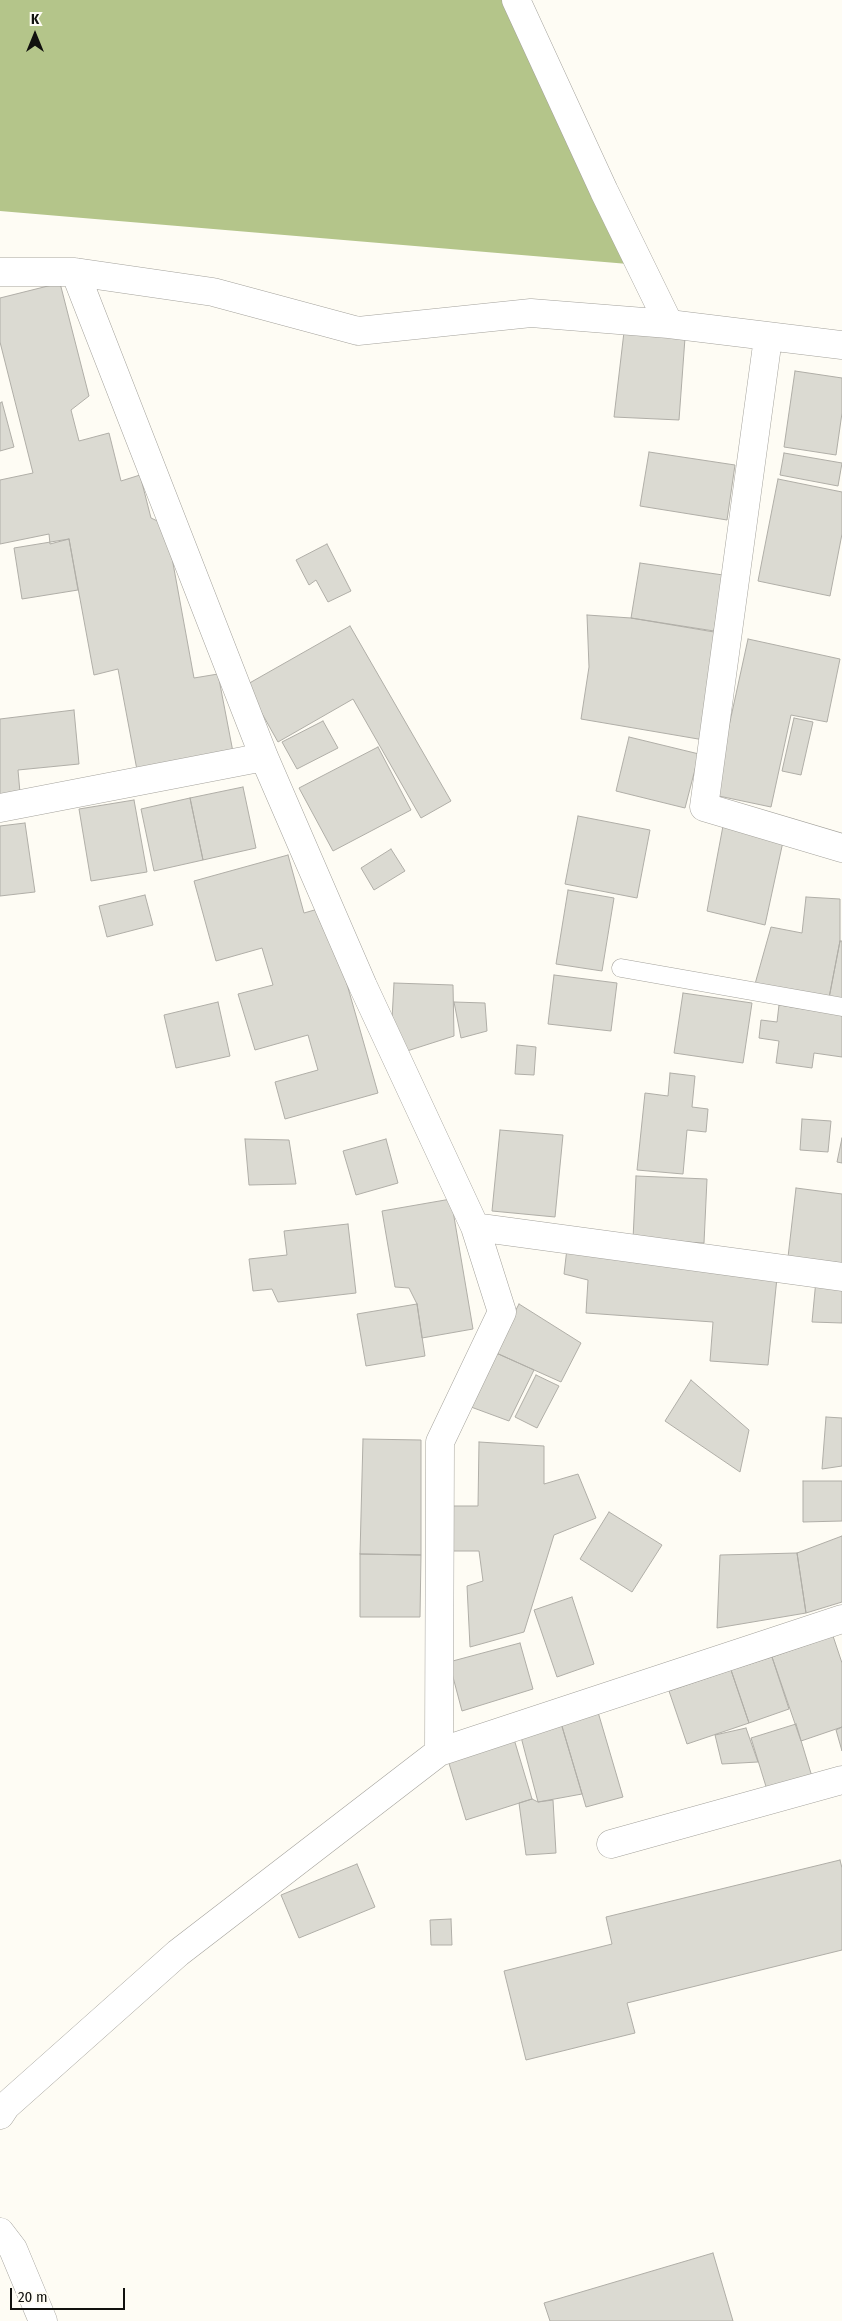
<!DOCTYPE html>
<style>
body{margin:0}
#map{position:relative;width:842px;height:2321px;overflow:hidden;background:#fefcf4;font-family:"Fira Sans Condensed",sans-serif}
canvas{display:block}
.north{position:absolute;left:10px;top:10px;width:50px;height:50px;-webkit-text-stroke:4px #fefcf4;paint-order:stroke;rotate:0deg;font-size:14px;font-weight:700;line-height:20px;text-align:center;color:#11110e}
.north::after{content:'';display:block;margin:auto;width:18px;height:22px;background:#11110e;clip-path:polygon(50% 0,100% 100%,50% 72%,0 100%)}
.scale{position:absolute;left:10px;top:2288px;width:115px;height:22px;box-sizing:border-box;border:2px solid #11110e;border-top:0;padding-left:6px;font-size:15px;line-height:18px;white-space:nowrap;color:#11110e;-webkit-text-stroke:4px #fefcf4;paint-order:stroke}
</style>
<div id="map">
<canvas width="842" height="2321"></canvas>
<div class="north">K</div>
<div class="scale">20 m</div>
</div>
<script>
const c = document.querySelector('canvas').getContext('2d');
c.lineJoin = 'round';
function fill(path, color) { c.fillStyle = color; c.fill(path, 'evenodd'); }
const shape = rows => new Path2D(rows.map(r => 'M' + r).join(''));
function strokePath(path, color, width, dash) { c.strokeStyle = color; c.lineWidth = width; c.lineCap = dash ? 'butt' : 'round'; c.setLineDash(dash || []); c.stroke(path); }
const forest = shape([
 [0,0,512,0,640,265,0,211]
]);
const building = shape([
 [60,283,89,396,71,410,79,441,109,433,121,481,140,475,151,518,166,525,194,678,218,674,233,752,137,770,118,669,94,675,69,539,50,544,49,534,0,544,0,480,33,473,0,342,0,298,60,283],
 [624,332,685,338,679,420,614,417,624,332],
 [795,371,842,378,842,413,836,455,784,447,795,371],
 [2,402,14,447,0,451,0,403,2,402],
 [649,452,735,465,727,520,640,506,649,452],
 [784,453,842,463,838,486,780,475,784,453],
 [778,479,842,492,842,534,830,596,758,581,778,479],
 [69,539,78,590,22,599,14,548,69,539],
 [327,544,351,591,328,602,316,580,309,585,296,560,327,544],
 [640,563,723,575,714,631,631,618,640,563],
 [587,615,631,618,720,633,704,740,581,719,589,667,587,615],
 [350,626,451,801,421,818,353,699,278,742,246,685,350,626],
 [748,639,840,659,827,722,791,715,771,807,714,795,748,639],
 [74,710,79,764,18,770,21,804,0,806,0,719,74,710],
 [794,718,813,722,801,775,782,771,794,718],
 [323,721,338,748,297,769,282,742,323,721],
 [629,737,699,754,685,808,616,791,629,737],
 [378,747,411,810,333,851,299,788,378,747],
 [243,787,256,848,203,860,190,798,243,787],
 [190,798,203,860,154,871,141,809,190,798],
 [134,800,147,872,91,881,79,809,134,800],
 [578,816,650,830,637,898,565,884,578,816],
 [25,823,35,892,0,896,0,826,25,823],
 [723,826,784,837,765,925,707,911,723,826],
 [391,849,405,871,374,890,361,868,391,849],
 [288,855,304,913,325,907,378,1093,285,1119,275,1082,318,1070,308,1035,255,1050,238,994,273,985,262,948,216,961,194,881,288,855],
 [568,890,614,898,602,971,556,964,568,890],
 [145,895,153,925,107,937,99,906,145,895],
 [806,897,840,899,840,941,829,998,755,984,771,927,802,933,806,897],
 [840,941,842,941,842,1001,829,998,840,941],
 [554,975,617,983,611,1031,548,1024,554,975],
 [394,983,453,985,454,1036,407,1051,392,1019,394,983],
 [683,993,752,1003,743,1063,674,1053,683,993],
 [218,1002,230,1056,176,1068,164,1015,218,1002],
 [454,1002,485,1003,487,1031,461,1038,454,1002],
 [779,1005,842,1015,842,1057,814,1053,812,1068,776,1063,779,1041,759,1038,761,1020,777,1022,779,1005],
 [517,1045,536,1047,534,1075,515,1074,517,1045],
 [670,1073,695,1076,692,1107,708,1109,706,1132,687,1130,683,1174,637,1170,645,1093,668,1096,670,1073],
 [802,1119,831,1121,828,1152,800,1150,802,1119],
 [500,1130,563,1135,555,1217,492,1211,500,1130],
 [842,1138,842,1163,837,1162,842,1138],
 [245,1139,289,1140,296,1184,249,1185,245,1139],
 [386,1139,398,1183,356,1195,343,1151,386,1139],
 [636,1176,707,1179,704,1243,633,1239,636,1176],
 [796,1188,842,1194,842,1263,788,1257,796,1188],
 [451,1199,473,1329,422,1338,417,1304,409,1288,395,1287,382,1211,451,1199],
 [348,1224,356,1293,278,1302,272,1289,253,1291,249,1259,287,1255,284,1231,348,1224],
 [568,1240,778,1268,768,1365,710,1361,713,1322,586,1313,588,1280,564,1274,568,1240],
 [816,1280,842,1283,842,1323,812,1322,816,1280],
 [417,1304,425,1356,366,1366,357,1314,417,1304],
 [519,1304,581,1343,561,1382,494,1352,519,1304],
 [494,1352,534,1370,509,1421,471,1407,494,1352],
 [536,1375,559,1386,537,1428,515,1417,536,1375],
 [691,1380,749,1430,740,1472,665,1421,691,1380],
 [826,1417,842,1418,842,1466,822,1469,826,1417],
 [363,1439,421,1440,421,1555,360,1554,363,1439],
 [479,1442,544,1446,544,1484,578,1474,596,1518,554,1535,524,1632,470,1647,467,1586,483,1581,479,1551,451,1551,448,1506,478,1506,479,1442],
 [803,1481,842,1481,842,1521,803,1522,803,1481],
 [609,1512,662,1545,632,1592,580,1559,609,1512],
 [842,1536,842,1602,806,1613,797,1553,842,1536],
 [797,1553,806,1613,717,1628,720,1555,797,1553],
 [360,1554,421,1555,420,1617,360,1617,360,1554],
 [572,1597,594,1664,557,1677,534,1610,572,1597],
 [833,1636,842,1663,842,1727,801,1741,772,1657,833,1636],
 [520,1643,533,1689,462,1711,449,1662,520,1643],
 [772,1657,789,1709,749,1723,731,1670,772,1657],
 [731,1670,749,1723,687,1744,669,1691,731,1670],
 [598,1712,623,1797,586,1807,561,1723,598,1712],
 [561,1723,582,1794,538,1802,521,1737,561,1723],
 [796,1724,813,1780,768,1793,751,1738,796,1724],
 [842,1727,842,1751,836,1730,842,1727],
 [746,1728,758,1762,722,1764,715,1735,746,1728],
 [514,1739,532,1799,466,1820,448,1760,514,1739],
 [532,1799,538,1802,553,1800,556,1853,526,1855,519,1803,532,1799],
 [840,1860,842,1868,842,1950,627,2003,635,2033,526,2060,504,1971,612,1944,606,1917,840,1860],
 [357,1864,375,1907,299,1938,281,1895,357,1864],
 [451,1919,452,1945,431,1945,430,1920,451,1919],
 [713,2253,733,2321,550,2321,544,2303,713,2253]
]);
const service = shape([
 [621,968,842,1007]
]);
const minor = shape([
 [516,0,604,191,669,324],
 [0,272,75,272,264,757,363,986,475,1227,502,1312,440,1442,439,1752],
 [75,272,213,292,358,331,531,313,669,324,842,345],
 [768,338,704,807,842,848],
 [0,808,264,757],
 [475,1227,842,1277],
 [611,1844,842,1780],
 [0,2115,6,2106,178,1953,439,1752,842,1619],
 [0,2232,13,2249,43,2321]
]);
fill(forest, '#b4c58a');
fill(building, '#dbdad2');
strokePath(building, '#b0aea7', 1);
strokePath(service, '#a4a29c', 19);
strokePath(minor, '#a4a29c', 29);
strokePath(service, '#fff', 18);
strokePath(minor, '#fff', 28);
</script>
